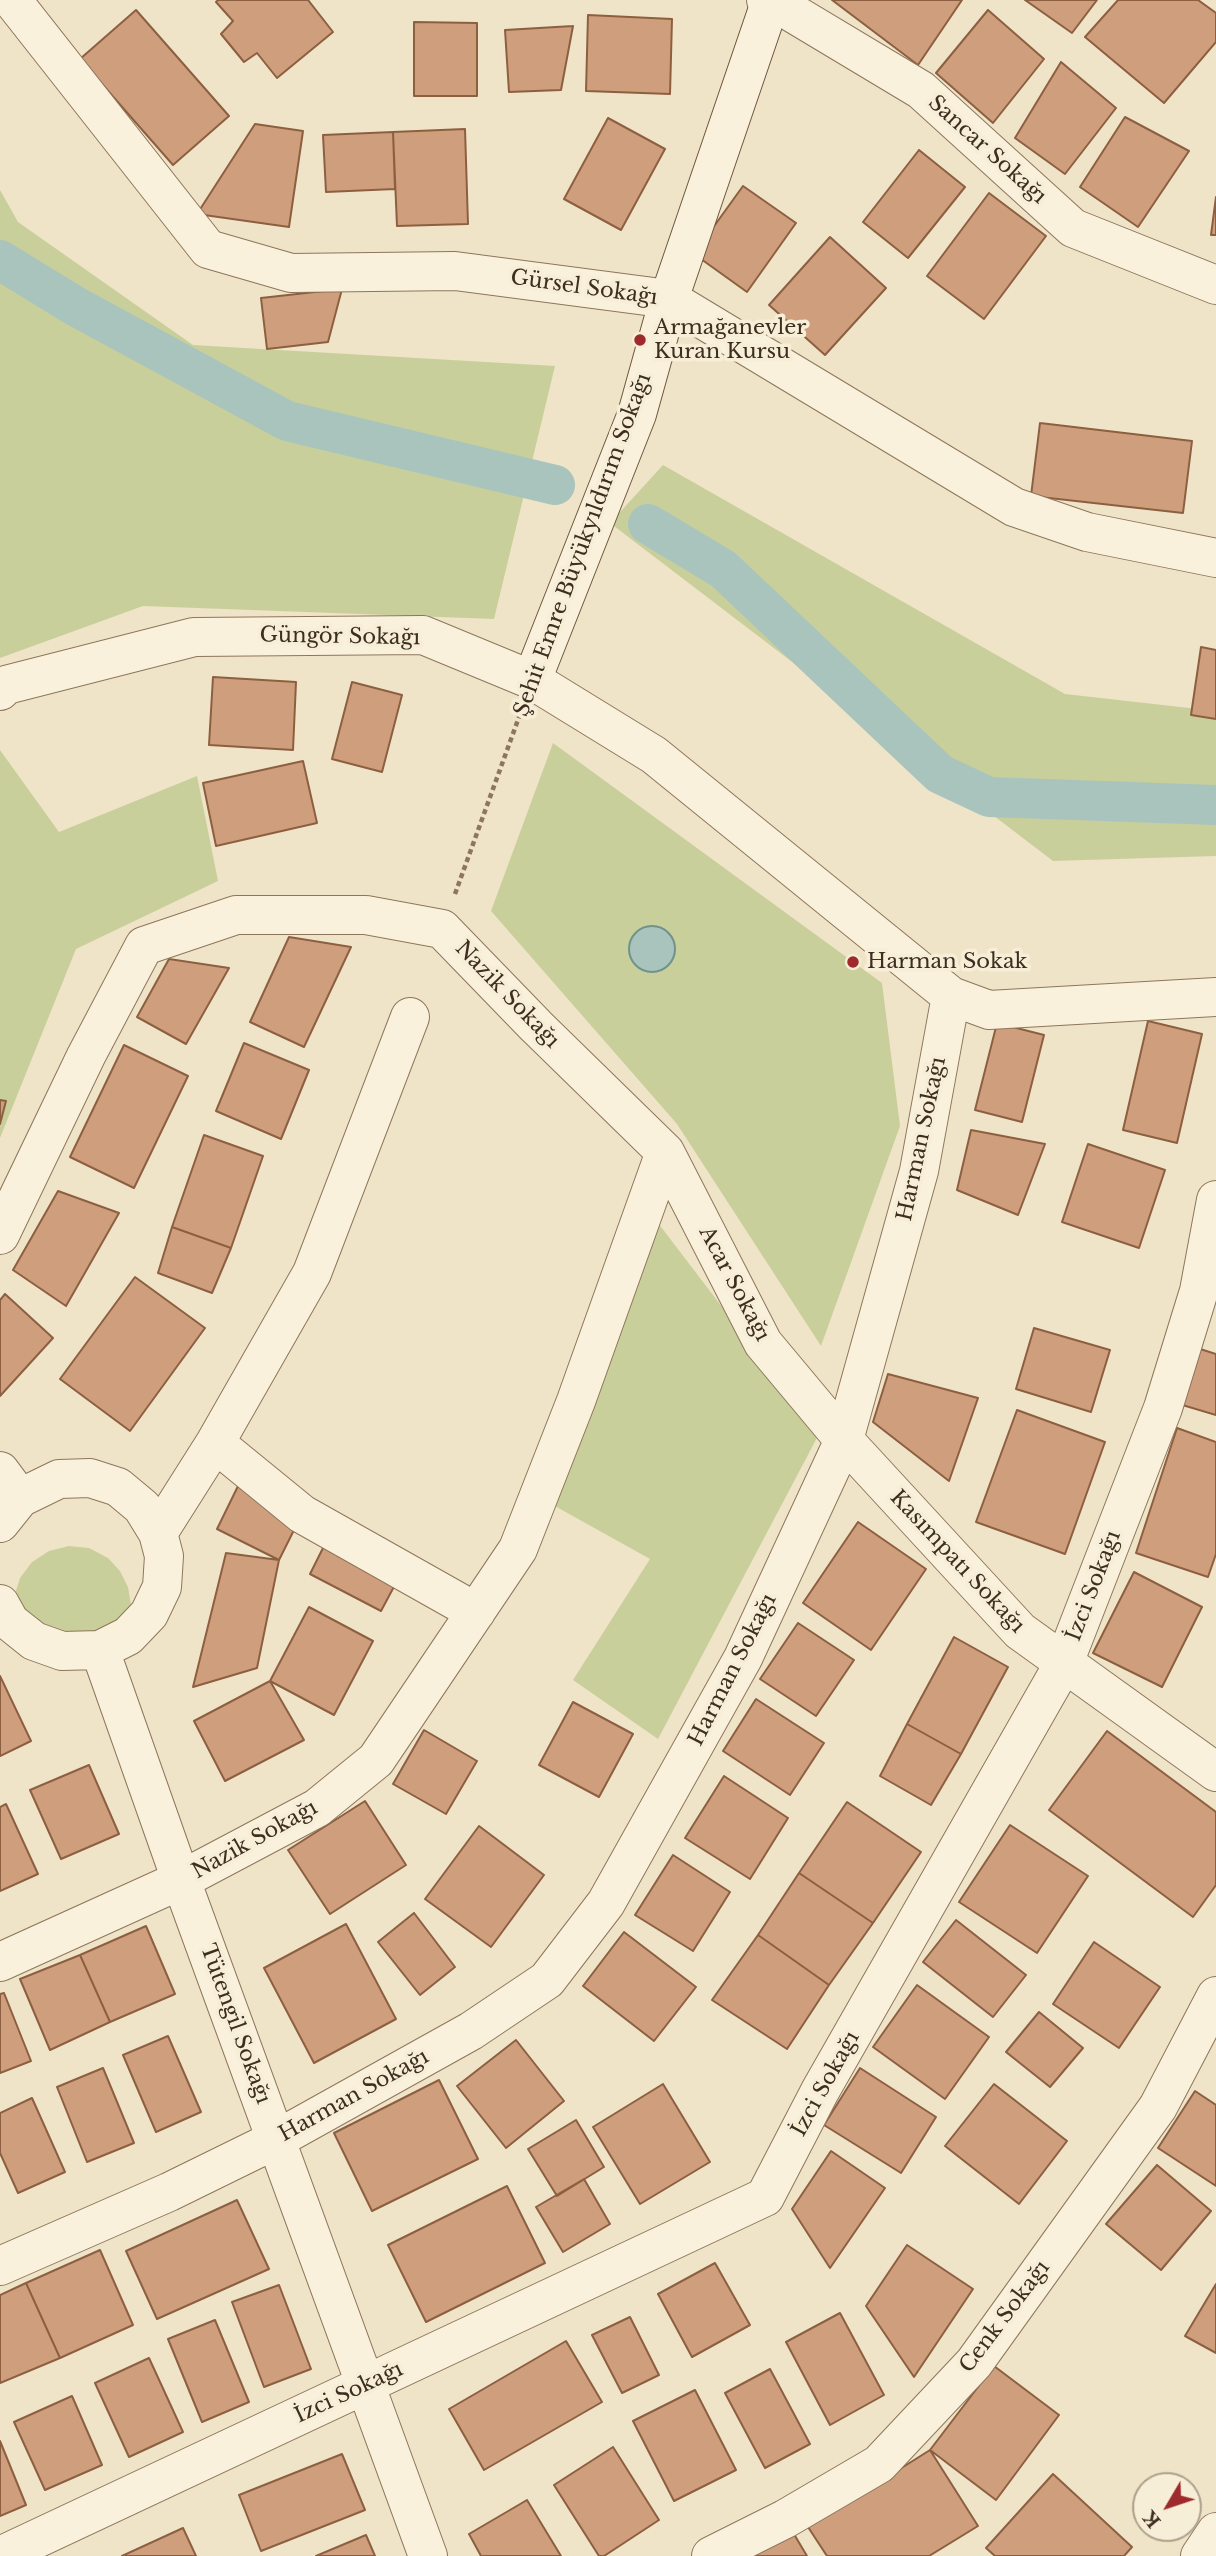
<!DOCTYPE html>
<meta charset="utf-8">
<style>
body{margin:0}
#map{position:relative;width:1216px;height:2556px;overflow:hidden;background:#f0e4c8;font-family:"Libre Baskerville",serif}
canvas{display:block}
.north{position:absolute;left:1132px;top:2472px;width:70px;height:70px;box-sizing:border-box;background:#f7eed8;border:2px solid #ada18e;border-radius:50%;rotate:231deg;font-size:19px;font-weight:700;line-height:28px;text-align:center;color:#3d2e20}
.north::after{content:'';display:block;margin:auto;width:24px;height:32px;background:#9e2a2b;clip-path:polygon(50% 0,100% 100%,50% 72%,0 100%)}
</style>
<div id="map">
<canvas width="1216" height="2556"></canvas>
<div class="north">K</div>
</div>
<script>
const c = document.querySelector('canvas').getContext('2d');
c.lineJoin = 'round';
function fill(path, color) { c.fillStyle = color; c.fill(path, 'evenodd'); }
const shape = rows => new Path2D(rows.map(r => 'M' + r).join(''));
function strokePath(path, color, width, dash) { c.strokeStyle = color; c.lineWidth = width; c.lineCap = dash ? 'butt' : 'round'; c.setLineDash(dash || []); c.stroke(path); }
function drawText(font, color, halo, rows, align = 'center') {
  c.font = font + ' "Libre Baskerville",serif'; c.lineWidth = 7; c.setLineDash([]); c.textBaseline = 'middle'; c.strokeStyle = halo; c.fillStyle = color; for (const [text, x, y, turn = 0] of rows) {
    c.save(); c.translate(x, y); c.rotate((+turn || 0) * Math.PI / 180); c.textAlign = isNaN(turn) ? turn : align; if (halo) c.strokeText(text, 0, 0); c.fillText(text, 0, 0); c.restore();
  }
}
const green = shape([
 [0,190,18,222,193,345,555,366,494,619,143,606,0,658],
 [663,465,1065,694,1216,711,1216,856,1053,861,610,523],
 [553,743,882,983,900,1126,821,1346,677,1124,491,911],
 [0,750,59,832,197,776,218,881,76,949,0,1138],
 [655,1219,819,1434,658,1739,573,1680,650,1559,553,1505],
 [69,1546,89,1548,108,1558,120,1571,128,1587,131,1605,128,1623,73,1663,14,1597,20,1578,32,1562,49,1551]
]);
const water = shape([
 '629 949a23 23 0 1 1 46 0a23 23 0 1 1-46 0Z'
]);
const canal = shape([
 [0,260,75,306,287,421,555,485],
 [648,524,723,569,940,774,989,797,1216,805]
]);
const building = shape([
 [218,0,308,0,333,32,277,78,257,53,244,62,221,34,233,21,216,2,218,0],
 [832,0,962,0,918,65,832,0],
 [1025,0,1097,0,1072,33,1025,0],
 [1118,0,1198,0,1216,13,1216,42,1164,103,1085,37,1118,0],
 [136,10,229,116,173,165,80,59,136,10],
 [988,10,1044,59,993,123,936,73,988,10],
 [588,15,672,19,670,94,586,91,588,15],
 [414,22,477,23,477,96,414,96,414,22],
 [573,26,561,90,509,92,505,30,573,26],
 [1061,62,1116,108,1065,174,1015,138,1061,62],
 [1125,117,1189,151,1138,227,1080,187,1125,117],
 [608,118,665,149,621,230,564,199,608,118],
 [255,124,303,131,289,227,197,214,255,124],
 [465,129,468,224,397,226,393,132,465,129],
 [393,132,395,189,326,192,323,135,393,132],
 [919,150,965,187,908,258,863,222,919,150],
 [743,186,796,223,747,292,694,254,743,186],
 [989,193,1046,236,984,319,927,276,989,193],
 [1216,197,1216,235,1211,235,1216,197],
 [830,237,886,288,825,355,769,305,830,237],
 [342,289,328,342,267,349,261,298,342,289],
 [1040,423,1192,441,1183,513,1031,496,1040,423],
 [1201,647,1216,650,1216,719,1191,715,1201,647],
 [213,677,296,682,293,750,209,745,213,677],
 [352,682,402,695,382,772,332,759,352,682],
 [303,761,317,823,216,846,203,783,303,761],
 [289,937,351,947,304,1047,250,1022,289,937],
 [169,959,229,968,186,1044,137,1017,169,959],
 [1148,1021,1202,1034,1177,1143,1123,1130,1148,1021],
 [997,1023,1044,1035,1022,1122,975,1110,997,1023],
 [244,1043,309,1070,281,1139,216,1111,244,1043],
 [124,1045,188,1076,134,1188,70,1157,124,1045],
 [0,1100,6,1101,0,1124,0,1100],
 [971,1130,1045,1144,1018,1215,957,1190,971,1130],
 [204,1135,263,1156,231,1248,172,1227,204,1135],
 [1088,1144,1165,1170,1139,1248,1062,1222,1088,1144],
 [58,1191,119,1213,66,1306,13,1270,58,1191],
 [172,1227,231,1248,212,1293,158,1273,172,1227],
 [135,1277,205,1328,130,1431,60,1379,135,1277],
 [5,1294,53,1338,0,1396,0,1300,5,1294],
 [1034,1328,1110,1350,1091,1412,1016,1389,1034,1328],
 [1197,1348,1216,1354,1216,1415,1179,1404,1197,1348],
 [888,1374,978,1398,949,1481,873,1422,888,1374],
 [1017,1410,1105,1442,1065,1554,976,1522,1017,1410],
 [1177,1428,1216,1442,1216,1554,1208,1577,1136,1553,1177,1428],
 [240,1482,302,1514,279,1560,217,1529,240,1482],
 [858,1522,926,1569,871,1650,803,1603,858,1522],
 [325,1544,397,1581,381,1611,310,1574,325,1544],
 [226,1553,279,1560,257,1668,193,1687,226,1553],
 [1134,1572,1202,1607,1162,1687,1093,1653,1134,1572],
 [309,1607,373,1641,334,1715,270,1681,309,1607],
 [798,1623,854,1660,816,1716,760,1679,798,1623],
 [954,1637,1008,1667,961,1754,907,1724,954,1637],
 [0,1676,31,1741,0,1756,0,1676],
 [270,1681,304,1740,225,1781,194,1721,270,1681],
 [756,1699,824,1743,790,1795,723,1751,756,1699],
 [573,1702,633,1734,599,1797,539,1765,573,1702],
 [907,1724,961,1754,931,1805,880,1776,907,1724],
 [424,1730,477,1761,446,1814,393,1784,424,1730],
 [1107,1731,1216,1812,1216,1885,1193,1917,1049,1810,1107,1731],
 [89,1765,119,1834,61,1859,30,1790,89,1765],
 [724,1776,788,1818,750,1879,685,1838,724,1776],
 [365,1801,406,1865,330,1914,288,1850,365,1801],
 [847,1802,921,1852,873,1923,799,1873,847,1802],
 [6,1804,38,1874,0,1891,0,1807,6,1804],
 [1010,1825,1088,1876,1037,1953,959,1902,1010,1825],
 [479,1826,544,1875,491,1947,425,1899,479,1826],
 [673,1855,730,1892,693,1951,635,1915,673,1855],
 [799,1873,873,1923,829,1985,758,1935,799,1873],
 [414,1913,455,1967,420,1995,378,1942,414,1913],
 [956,1920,1026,1975,993,2017,923,1962,956,1920],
 [346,1924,396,2019,314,2063,264,1968,346,1924],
 [146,1926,175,1994,110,2022,80,1955,146,1926],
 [624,1932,696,1987,654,2041,583,1986,624,1932],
 [758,1935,829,1985,787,2049,712,2000,758,1935],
 [1094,1942,1160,1987,1119,2048,1053,2004,1094,1942],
 [80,1955,110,2022,50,2050,20,1979,80,1955],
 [917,1985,989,2037,945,2099,873,2047,917,1985],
 [4,1993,31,2061,0,2073,0,1994,4,1993],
 [1039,2012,1083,2048,1050,2087,1006,2052,1039,2012],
 [168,2036,201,2112,156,2132,123,2055,168,2036],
 [516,2040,564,2101,506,2148,457,2086,516,2040],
 [103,2068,134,2143,87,2162,57,2087,103,2068],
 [860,2068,936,2117,901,2173,824,2125,860,2068],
 [439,2080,478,2159,372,2211,334,2133,439,2080],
 [663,2084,710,2162,640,2204,593,2127,663,2084],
 [994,2084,1067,2141,1019,2204,945,2146,994,2084],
 [1195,2091,1216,2105,1216,2186,1158,2148,1195,2091],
 [32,2098,65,2172,18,2193,0,2153,0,2113,32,2098],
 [576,2120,604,2167,557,2196,528,2149,576,2120],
 [831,2151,885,2188,830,2268,792,2209,831,2151],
 [1157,2165,1211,2211,1161,2270,1106,2224,1157,2165],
 [584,2179,610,2224,563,2252,536,2207,584,2179],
 [507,2186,545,2263,426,2322,388,2245,507,2186],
 [237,2200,269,2269,157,2319,126,2251,237,2200],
 [907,2245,973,2289,914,2377,866,2306,907,2245],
 [100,2250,133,2325,60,2358,26,2283,100,2250],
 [715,2263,750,2325,692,2357,658,2294,715,2263],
 [26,2283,60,2358,0,2383,0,2295,26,2283],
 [1216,2284,1216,2353,1185,2336,1216,2284],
 [279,2285,311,2369,264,2387,232,2302,279,2285],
 [840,2313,884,2395,830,2425,786,2342,840,2313],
 [630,2317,659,2375,622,2393,592,2335,630,2317],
 [215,2320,249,2402,202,2422,168,2339,215,2320],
 [566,2341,602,2402,484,2470,449,2409,566,2341],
 [149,2358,183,2432,129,2457,95,2383,149,2358],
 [994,2366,1059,2415,996,2500,930,2450,994,2366],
 [770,2369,810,2444,765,2468,725,2393,770,2369],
 [695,2390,736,2470,674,2501,633,2421,695,2390],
 [72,2396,102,2465,45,2490,14,2422,72,2396],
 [0,2441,26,2505,0,2516,0,2441],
 [613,2447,659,2520,604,2556,599,2556,554,2485,613,2447],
 [930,2450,978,2526,929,2556,827,2556,808,2527,930,2450],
 [342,2454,365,2510,261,2551,239,2495,342,2454],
 [1053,2474,1132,2547,1124,2556,995,2556,986,2548,1053,2474],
 [527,2500,561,2556,481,2556,469,2534,527,2500],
 [785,2519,807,2556,748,2556,785,2519],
 [183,2528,196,2556,122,2556,183,2528],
 [366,2535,375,2556,316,2556,366,2535]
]);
const path = shape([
 [455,894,519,717]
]);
const street = shape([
 [12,0,208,249,291,273,455,271,669,299,1014,507,1087,532,1216,558],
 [766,0,771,0,921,90,1073,228,1216,285],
 [0,691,6,685,194,637,423,635,532,680,654,755,951,996,989,1010,1216,997],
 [665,1152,763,1343,844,1440,1020,1631,1216,1772],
 [0,1235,86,1056,144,946,236,915,366,915,442,929,536,1026,665,1152,576,1401,518,1549,376,1760,317,1808,181,1880,0,1962],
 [215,1443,302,1514,476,1612],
 [0,1471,20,1498],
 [0,1523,20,1498,59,1479,90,1478,118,1487,142,1507,158,1533,164,1556,162,1587,149,1614,128,1636,100,1650,62,1651,34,1641,10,1622,0,1604],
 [158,1533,215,1443,312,1273,410,1017],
 [100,1650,181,1880,428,2556],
 [0,2266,169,2192,277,2139,471,2031,547,1980,606,1903,743,1658,844,1440,919,1171,951,996],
 [0,2556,765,2197,820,2091,1064,1663,1163,1408,1199,1291,1216,1200],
 [711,2556,785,2519,879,2464,974,2363,1158,2107,1216,1996],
 [1200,2556,1216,2532]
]);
const secondary = shape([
 [532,680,637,414,669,299,771,0]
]);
const markers = [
 [640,340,7,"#9e2a2b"],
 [853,962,7,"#9e2a2b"]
];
const streetNames = [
 ["Sancar Sokağı",987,150,42],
 ["Gürsel Sokağı",584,288,8],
 ["Şehit Emre Büyükyıldırım Sokağı",583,545,-70],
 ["Güngör Sokağı",340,637,1],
 ["Nazik Sokağı",507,995,46],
 ["Harman Sokağı",922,1139,-78],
 ["Acar Sokağı",734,1284,62],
 ["Kasımpatı Sokağı",957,1562,47],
 ["İzci Sokağı",1094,1586,-69],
 ["Harman Sokağı",733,1670,-63],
 ["Nazik Sokağı",255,1840,-29],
 ["Tütengil Sokağı",235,2024,70],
 ["İzci Sokağı",826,2084,-61],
 ["Harman Sokağı",354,2096,-29],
 ["Cenk Sokağı",1005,2317,-53],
 ["İzci Sokağı",349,2393,-25]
];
const poiNames = [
 ["Armağanevler",654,328],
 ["Kuran Kursu",654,352],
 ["Harman Sokak",867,962]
];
fill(green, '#c9cf9b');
fill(water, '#a9c4bc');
strokePath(water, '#6f938a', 2);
strokePath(canal, '#a9c4bc', 40);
fill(building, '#cf9f7d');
strokePath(building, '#8d5f41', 2);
strokePath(street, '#8d765c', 40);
strokePath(secondary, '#6f573f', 40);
strokePath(path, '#8d765c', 4.5, [5, 3.5]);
strokePath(street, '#faf1dc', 38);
strokePath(secondary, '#faf1dc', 38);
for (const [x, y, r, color] of markers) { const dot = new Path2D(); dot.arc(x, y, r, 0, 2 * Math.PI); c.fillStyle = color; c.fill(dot); strokePath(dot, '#f7eed8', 2.5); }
drawText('21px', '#3d2e20', '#f7eed8', streetNames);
drawText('21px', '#3d2e20', '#f7eed8', poiNames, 'left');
</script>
